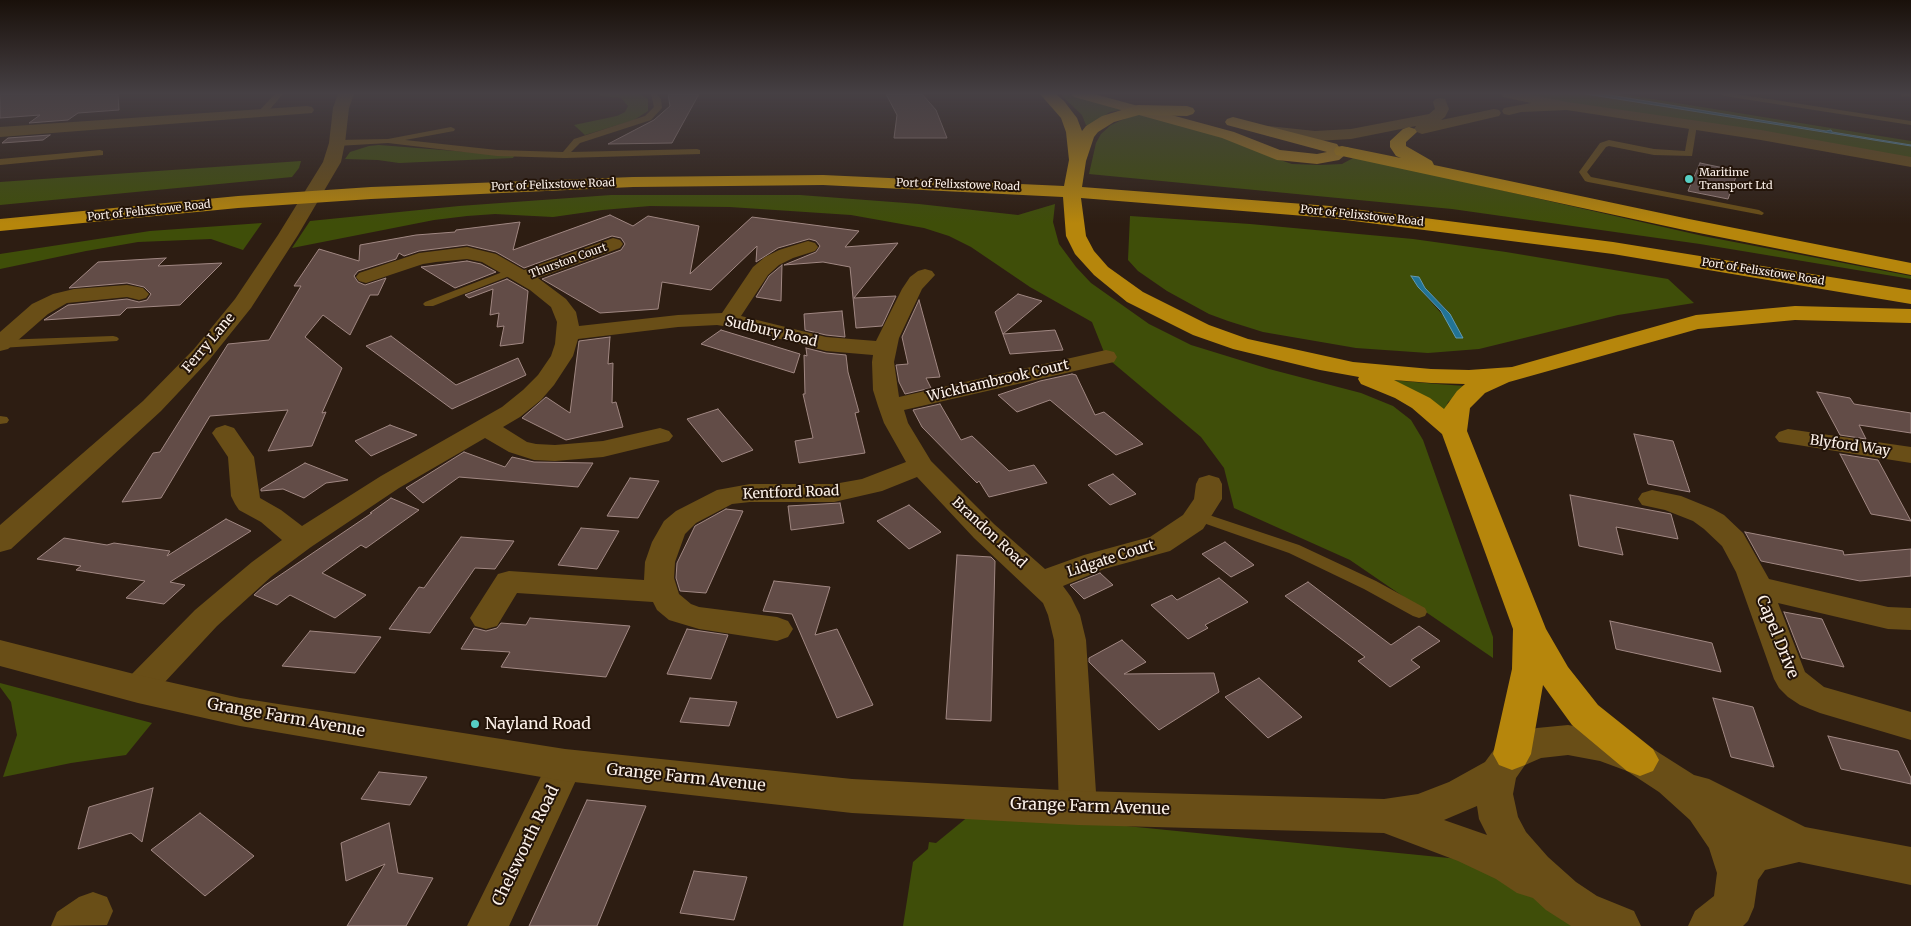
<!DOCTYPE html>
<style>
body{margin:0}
canvas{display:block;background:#2d1d12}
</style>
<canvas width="1911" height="926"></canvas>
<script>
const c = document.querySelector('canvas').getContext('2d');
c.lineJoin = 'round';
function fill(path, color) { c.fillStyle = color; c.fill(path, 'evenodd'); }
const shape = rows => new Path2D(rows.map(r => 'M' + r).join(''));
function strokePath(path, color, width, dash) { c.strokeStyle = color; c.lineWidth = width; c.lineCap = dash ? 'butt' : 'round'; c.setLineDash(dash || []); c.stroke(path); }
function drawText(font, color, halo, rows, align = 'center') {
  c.font = font + ' Merriweather,serif'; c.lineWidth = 4; c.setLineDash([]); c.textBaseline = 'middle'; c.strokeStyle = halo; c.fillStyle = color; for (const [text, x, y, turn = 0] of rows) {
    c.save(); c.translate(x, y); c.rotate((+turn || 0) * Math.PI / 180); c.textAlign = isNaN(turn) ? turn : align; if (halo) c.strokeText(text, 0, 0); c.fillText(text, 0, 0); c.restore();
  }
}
const green = shape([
 [600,94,640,94,648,99,648,111,634,120,585,135,574,125,617,116,625,112,628,106,621,98,599,96],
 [1060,94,1069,94,1125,109,1110,112,1089,125,1086,125,1082,115],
 [1522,94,1586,94,1911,146,1911,158,1613,112],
 [1604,94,1621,94,1911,141,1911,145],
 [1143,114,1219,136,1271,157,1292,164,1320,165,1342,164,1355,157,1703,236,1911,276,1911,279,1700,244,1452,209,1089,174,1096,143,1101,134,1111,125,1131,116],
 [379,145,468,152,515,154,513,158,399,163,378,160,345,159,350,152,369,146],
 [301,161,299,168,292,177,0,205,0,182],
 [611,195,800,195,919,204,1018,215,1055,204,1053,222,1059,244,1076,267,1091,283,1149,324,1191,345,1269,369,1361,393,1393,406,1411,420,1423,440,1493,637,1493,658,1350,560,1234,508,1224,468,1201,437,1106,357,1092,322,1030,287,971,247,949,236,924,228,851,215,730,207,650,206,602,210,553,217,495,214,467,216,434,220,292,248,310,221,459,206],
 [1130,216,1250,224,1413,239,1506,252,1668,279,1694,303,1618,315,1479,349,1428,353,1356,348,1263,332,1228,321,1209,314,1167,291,1138,271,1128,260],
 [1412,276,1419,277,1425,288,1446,309,1463,338,1418,287],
 [262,223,243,250,211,239,138,242,86,251,0,269,0,254,150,231],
 [1391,380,1437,384,1465,386,1463,390,1448,402,1444,412],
 [0,683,87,706,152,723,126,755,71,763,3,777,17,735,11,702,0,687],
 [975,811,1479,861,1578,926,903,926,913,862,928,849,929,842,936,843]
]);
const water = shape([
 [1586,94,1604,94,1826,131,1831,130,1832,132,1911,145,1911,146,1586,94],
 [1411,276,1419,277,1425,288,1450,314,1463,338,1456,338,1441,311,1418,287,1411,276]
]);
const building = shape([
 [0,94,118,94,119,110,78,113,68,120,29,123,40,115,0,118,0,94],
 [668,94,699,94,672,143,608,144,654,120,670,106,668,94],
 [886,94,922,94,936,110,947,138,894,138,897,115,886,94],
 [50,135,43,140,2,143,8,138,50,135],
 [1700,163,1738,171,1728,199,1688,191,1700,163],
 [610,215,633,226,648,216,699,226,690,274,752,217,859,231,845,247,898,243,854,298,896,296,882,326,856,328,850,267,823,262,784,265,816,252,820,246,816,241,809,239,778,248,756,262,757,246,711,290,662,282,658,309,600,313,542,279,621,250,625,244,621,238,612,236,524,268,496,252,467,245,419,251,404,256,399,253,396,259,358,271,354,276,358,282,365,285,386,278,378,295,370,295,350,335,323,315,305,337,342,368,322,413,326,412,312,446,268,451,288,410,210,416,161,498,122,502,153,453,160,452,228,344,269,340,301,286,294,286,319,249,359,261,360,245,416,235,455,232,456,230,520,222,513,250,610,215],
 [166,258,158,266,222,263,180,305,127,308,120,315,44,320,68,305,127,299,139,302,147,300,151,294,144,287,127,283,69,288,98,262,166,258],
 [467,261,481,264,496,272,455,288,421,267,467,261],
 [782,265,781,301,756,297,769,276,782,265],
 [507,279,528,291,523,343,500,346,504,326,497,327,499,313,490,315,493,289,469,298,465,295,507,279],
 [1018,294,1042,301,1003,334,1055,330,1063,350,1010,354,995,312,1018,294],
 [919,300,940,377,926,378,931,388,905,394,899,382,896,365,908,364,902,337,919,300],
 [842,311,845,337,826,335,805,330,804,314,842,311],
 [721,330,800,354,794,373,701,344,721,330],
 [391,336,456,385,518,358,526,375,452,409,366,346,391,336],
 [610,337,608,364,613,363,612,403,616,402,623,427,566,440,522,418,546,397,570,413,579,341,610,337],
 [806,348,826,353,846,355,848,372,859,412,855,413,865,453,799,463,795,441,813,438,803,394,805,394,804,355,807,356,806,348],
 [1072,374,1076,375,1095,415,1104,412,1143,444,1116,455,1050,400,1017,412,998,395,1040,381,1072,374],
 [1817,392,1850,398,1854,404,1911,413,1911,433,1859,425,1866,439,1840,435,1817,392],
 [940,404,961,440,972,436,1009,471,1034,465,1047,483,989,497,979,481,977,483,922,427,913,410,940,404],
 [718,409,753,450,722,462,687,419,718,409],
 [390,425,417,435,371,456,355,441,390,425],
 [1634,434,1673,441,1690,492,1648,484,1634,434],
 [464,452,505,467,512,457,534,462,593,463,578,487,459,477,423,503,406,488,464,452],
 [1840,454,1878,460,1911,521,1871,514,1840,454],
 [305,463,348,480,326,483,304,498,283,489,261,491,261,489,305,463],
 [1113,474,1136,494,1110,505,1088,485,1113,474],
 [630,478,659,481,638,518,607,516,630,478],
 [1570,495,1671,514,1678,539,1616,527,1623,555,1579,546,1570,495],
 [391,498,419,510,366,548,361,545,322,573,366,595,335,618,290,595,277,605,254,595,264,586,372,513,370,513,391,498],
 [840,503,844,523,791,530,788,506,840,503],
 [909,505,941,532,909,549,877,521,909,505],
 [726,509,743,511,706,593,680,591,676,578,677,563,695,526,726,509],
 [226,519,251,531,170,582,185,585,164,604,126,598,145,581,76,570,81,566,37,559,64,538,107,545,114,543,170,551,167,556,226,519],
 [581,528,619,531,597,569,558,565,581,528],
 [1745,532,1843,551,1844,555,1911,549,1911,576,1860,581,1761,561,1745,532],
 [461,537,514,541,495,569,475,568,430,633,389,629,419,587,424,588,461,537],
 [1225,542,1254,565,1231,577,1202,554,1225,542],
 [957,555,991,557,995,561,991,721,946,719,957,555],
 [1100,573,1113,585,1084,599,1070,585,1100,573],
 [1219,578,1248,602,1205,625,1208,628,1188,639,1151,605,1172,595,1177,600,1219,578],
 [774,581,830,587,815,635,837,629,873,705,837,718,792,614,763,611,774,581],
 [1308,582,1391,645,1419,626,1440,641,1411,660,1420,667,1390,687,1358,661,1365,657,1285,596,1308,582],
 [1784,612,1822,619,1844,667,1802,658,1784,612],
 [530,618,630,626,606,677,501,667,510,652,461,649,474,628,486,631,497,628,501,623,526,625,530,618],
 [1610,621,1712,643,1721,672,1616,649,1610,621],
 [687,629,728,635,711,679,667,674,687,629],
 [310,631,381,637,355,673,282,666,310,631],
 [1122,640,1146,662,1124,674,1214,673,1219,692,1159,730,1089,662,1089,658,1122,640],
 [1259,678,1302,717,1268,738,1225,697,1259,678],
 [690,698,737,702,729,726,680,722,690,698],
 [1713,698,1753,707,1774,767,1731,757,1713,698],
 [1828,736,1898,751,1911,778,1911,784,1841,769,1828,736],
 [379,772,427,777,410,805,361,799,379,772],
 [153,788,142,842,131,833,78,849,89,807,153,788],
 [587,800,646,806,597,926,529,926,587,800],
 [200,813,254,856,205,896,151,850,200,813],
 [389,823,398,873,433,878,406,926,347,926,385,864,346,881,341,843,389,823],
 [694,871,747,877,734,920,680,913,694,871]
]);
const service = shape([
 [275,94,283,94,265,115,259,115,259,111,275,94],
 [651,94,657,94,661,99,662,108,651,120,580,143,571,152,697,149,700,150,700,154,565,158,497,156,388,143,337,146,333,143,337,140,388,139,451,127,455,129,454,131,405,140,497,150,563,152,574,139,645,116,654,107,651,94],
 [1720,94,1736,94,1911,121,1911,125,1724,96,1720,94],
 [1901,94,1911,94,1911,97,1901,96,1901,94],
 [1690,123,1697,125,1692,156,1654,155,1609,146,1606,147,1587,172,1591,177,1759,210,1764,213,1762,215,1588,182,1585,181,1579,172,1600,143,1609,140,1654,149,1685,151,1690,123],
 [100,150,103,151,103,155,0,165,0,159,100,150],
 [513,268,517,269,518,271,517,273,433,306,425,306,423,304,425,302,513,268],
 [113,336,117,337,119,339,117,341,0,348,0,340,113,336],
 [0,416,7,417,9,420,7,423,0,424,0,416],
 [1197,511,1299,545,1376,581,1425,608,1427,612,1425,616,1419,618,1413,616,1364,589,1289,553,1192,519,1190,516,1192,513,1197,511]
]);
const minor = shape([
 [1501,94,1527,94,1567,102,1761,130,1911,157,1911,167,1761,140,1567,110,1521,112,1509,115,1504,114,1502,111,1504,108,1531,103,1503,97,1501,94],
 [1440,98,1445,99,1449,109,1445,117,1441,120,1494,109,1499,110,1501,113,1499,116,1422,134,1417,132,1414,129,1416,126,1351,139,1315,141,1268,136,1263,134,1260,131,1263,128,1268,126,1315,131,1351,129,1429,114,1435,109,1433,102,1435,99,1440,98],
 [307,106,312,107,314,110,312,113,0,137,0,127,307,106],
 [613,238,620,240,623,244,620,248,538,278,566,299,576,312,579,326,678,315,722,313,753,267,765,257,779,250,808,241,815,243,818,247,815,251,793,258,779,265,768,275,741,316,826,337,876,341,902,289,910,277,918,271,925,269,932,271,935,275,922,289,899,338,894,362,899,397,1106,350,1114,352,1117,357,1114,362,904,410,908,423,931,461,994,524,1045,569,1084,555,1150,537,1183,515,1194,499,1196,484,1199,478,1209,475,1219,478,1222,484,1222,499,1203,529,1170,551,1104,569,1063,586,1071,597,1080,615,1086,640,1097,808,1091,820,1078,824,1065,820,1059,808,1054,640,1048,615,1043,603,974,538,917,477,882,491,834,502,750,502,732,504,696,523,685,534,675,562,674,578,679,594,691,604,699,607,777,617,788,621,793,629,788,637,777,641,699,629,669,620,657,610,653,602,517,593,497,626,486,629,475,626,470,618,475,610,498,574,509,571,644,580,645,562,652,542,664,521,676,511,717,490,750,484,834,484,862,479,906,462,884,423,878,406,873,390,872,362,873,355,826,351,742,329,717,325,678,327,578,339,573,356,554,385,541,400,520,417,503,427,527,442,536,444,555,445,603,441,660,428,669,431,673,436,669,441,603,457,555,461,534,460,509,452,485,438,399,488,311,547,272,576,217,626,150,698,138,702,126,698,121,689,126,680,195,610,252,562,282,540,261,522,239,510,235,504,231,496,228,457,212,433,216,428,225,425,234,428,254,457,260,498,281,510,302,526,381,476,502,407,523,390,538,375,551,356,555,344,557,322,551,307,530,290,482,262,467,259,436,262,423,264,366,283,359,281,356,277,359,273,419,253,467,247,496,254,524,270,613,238],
 [127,285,143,288,149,294,146,298,139,300,127,297,67,303,48,314,8,349,0,351,0,332,32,304,53,294,74,289,127,285],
 [1788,429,1911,447,1911,463,1779,442,1775,437,1779,432,1788,429],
 [1652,490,1681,496,1713,509,1724,515,1743,533,1769,579,1888,607,1911,608,1911,630,1888,629,1778,603,1805,672,1824,687,1911,712,1911,740,1820,713,1800,705,1788,697,1779,688,1774,679,1736,572,1722,546,1704,529,1693,521,1665,510,1642,505,1638,499,1642,493,1652,490],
 [565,750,578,754,583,765,509,926,467,926,552,754,565,750],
 [93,892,107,897,113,911,107,925,51,926,57,912,79,897,93,892]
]);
const tertiary = shape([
 [338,94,354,94,349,108,345,143,341,162,298,235,251,308,210,359,161,411,11,549,0,552,0,525,143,401,194,349,235,299,278,235,323,162,329,143,333,108,338,94],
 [0,640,138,675,240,698,565,749,852,779,1078,791,1384,799,1418,794,1449,782,1485,762,1499,743,1524,732,1537,728,1568,725,1603,731,1653,749,1694,775,1709,779,1805,827,1911,847,1911,885,1799,862,1765,870,1758,880,1754,907,1748,921,1743,926,1688,926,1695,911,1714,896,1717,873,1709,848,1690,820,1659,792,1627,771,1600,761,1568,755,1541,758,1525,765,1516,778,1513,794,1518,817,1526,832,1548,857,1576,882,1597,896,1634,911,1641,926,1571,926,1546,910,1533,898,1517,893,1496,879,1458,861,1384,833,1078,825,852,813,565,781,240,726,138,703,0,666,0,640],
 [1477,806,1479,819,1487,835,1444,820,1477,806]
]);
const primary = shape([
 [1071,94,1094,94,1234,132,1280,150,1317,154,1327,152,1227,125,1225,122,1227,119,1233,117,1337,144,1339,147,1348,147,1350,151,1339,160,1317,164,1277,160,1222,138,1074,97,1071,94]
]);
const trunk = shape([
 [1040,94,1056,94,1064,101,1077,118,1082,131,1086,126,1102,116,1138,105,1187,106,1193,108,1195,111,1193,114,1187,116,1139,115,1114,122,1098,132,1094,137,1086,161,1082,187,1330,206,1613,242,1911,290,1911,304,1613,254,1330,218,1081,198,1086,236,1094,251,1108,267,1143,292,1209,325,1248,339,1353,362,1431,369,1469,370,1512,367,1696,315,1795,306,1911,309,1911,323,1795,320,1698,329,1509,382,1485,393,1470,408,1467,431,1546,629,1568,667,1598,705,1653,749,1659,760,1653,771,1640,776,1627,771,1572,725,1543,685,1531,754,1525,765,1512,770,1499,765,1493,754,1512,669,1513,629,1442,434,1412,408,1395,398,1361,384,1358,379,1359,377,1320,370,1233,349,1193,335,1127,302,1094,275,1075,254,1066,236,1063,197,823,185,633,187,371,199,238,208,0,231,0,219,238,196,371,187,633,177,823,175,1064,186,1069,160,1066,132,1061,118,1040,94],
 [1394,380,1431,383,1465,384,1457,391,1444,409,1430,398,1394,380],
 [1409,127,1415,129,1417,132,1406,142,1406,146,1432,161,1434,165,1689,219,1911,263,1911,275,1689,231,1342,156,1336,155,1334,151,1336,147,1342,146,1401,158,1396,156,1390,147,1390,141,1403,129,1409,127]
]);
const markers = [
 [1689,179,5,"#56cec4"],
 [475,724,5,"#56cec4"]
];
const farPoinames = [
 ["Maritime",1699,173],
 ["Transport Ltd",1699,186]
];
const farStreetnames = [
 ["Port of Felixstowe Road",553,185,-2],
 ["Port of Felixstowe Road",958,185,2],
 ["Port of Felixstowe Road",149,211,-6],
 ["Port of Felixstowe Road",1362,216,6],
 ["Thurston Court",568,261,-20],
 ["Port of Felixstowe Road",1763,272,9]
];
const streetNames = [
 ["Sudbury Road",771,332,13],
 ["Ferry Lane",209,343,-50],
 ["Wickhambrook Court",998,381,-13],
 ["Blyford Way",1850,446,8],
 ["Kentford Road",791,493,-2],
 ["Brandon Road",989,533,43],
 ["Lidgate Court",1111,559,-18]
];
const nearStreetnames = [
 ["Capel Drive",1777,637,68],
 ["Grange Farm Avenue",286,718,10],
 ["Grange Farm Avenue",686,778,6],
 ["Grange Farm Avenue",1090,807,2],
 ["Chelsworth Road",526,846,-64]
];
const nearPoinames = [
 ["Nayland Road",485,724]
];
fill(green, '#3f4e09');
fill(water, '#227496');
strokePath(water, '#639aaf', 1);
fill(building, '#624c47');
strokePath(building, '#a08782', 1);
fill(service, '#694e17');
fill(minor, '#694e17');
fill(tertiary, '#694e17');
fill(primary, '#a97d19');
fill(trunk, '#b6860c');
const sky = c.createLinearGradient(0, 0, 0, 223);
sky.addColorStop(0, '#19100a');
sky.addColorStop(0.42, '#464044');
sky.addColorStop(1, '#46404400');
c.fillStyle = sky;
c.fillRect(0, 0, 1911, 223);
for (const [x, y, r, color] of markers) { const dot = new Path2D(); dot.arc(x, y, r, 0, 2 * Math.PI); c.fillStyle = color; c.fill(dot); strokePath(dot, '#231409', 2); }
drawText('11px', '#fcf1e9', '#231409', farPoinames, 'left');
drawText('11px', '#fcf1e9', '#231409', farStreetnames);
drawText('14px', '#fcf1e9', '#231409', streetNames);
drawText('16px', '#fcf1e9', '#231409', nearStreetnames);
drawText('16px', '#fcf1e9', '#231409', nearPoinames, 'left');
</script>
